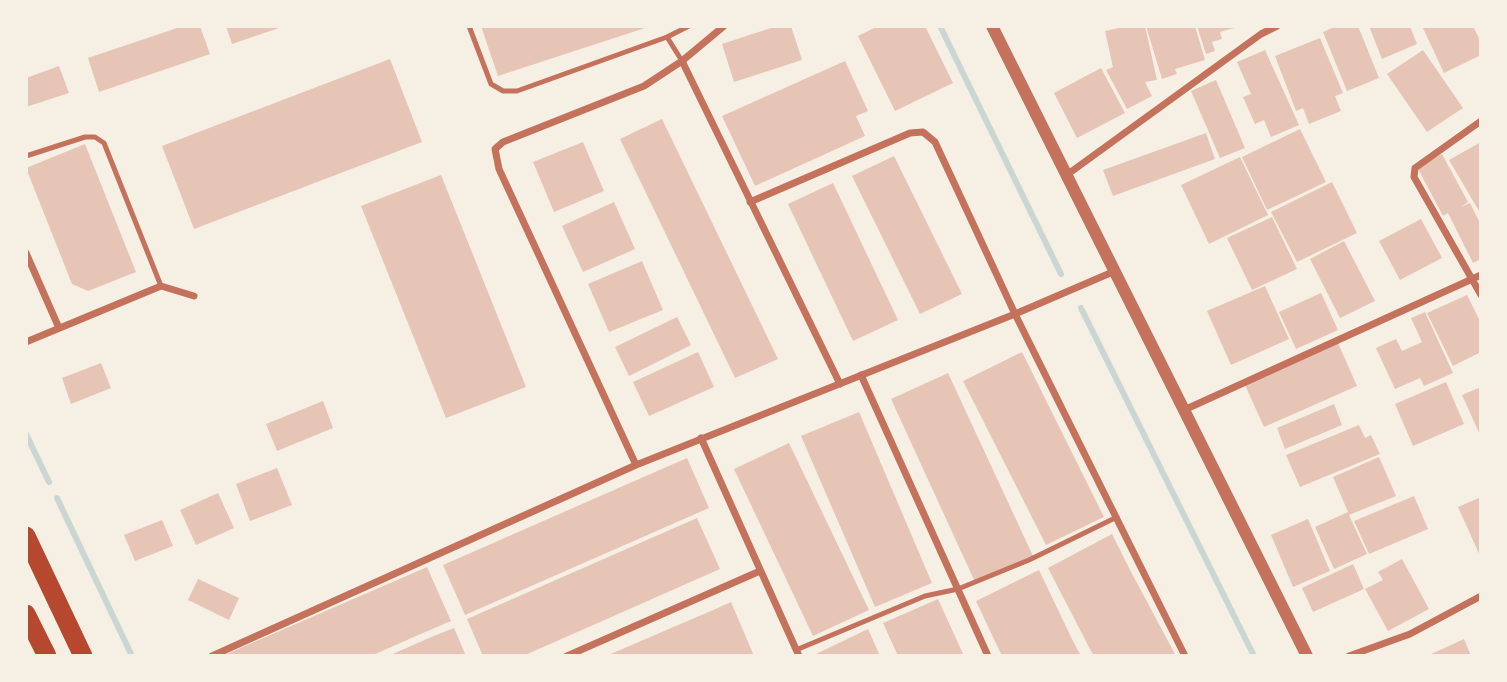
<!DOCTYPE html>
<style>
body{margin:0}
#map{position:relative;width:1507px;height:682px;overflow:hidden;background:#f6efe4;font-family:Arial,sans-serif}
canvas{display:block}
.frame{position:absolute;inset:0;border:28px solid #f6efe4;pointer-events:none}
</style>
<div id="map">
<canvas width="1507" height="682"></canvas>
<div class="frame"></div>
</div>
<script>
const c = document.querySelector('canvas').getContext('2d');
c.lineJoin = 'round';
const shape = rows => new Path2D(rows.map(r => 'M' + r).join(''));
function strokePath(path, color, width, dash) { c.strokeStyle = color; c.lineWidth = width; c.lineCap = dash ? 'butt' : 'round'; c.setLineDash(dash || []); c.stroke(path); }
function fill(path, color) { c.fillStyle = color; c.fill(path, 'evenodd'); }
const stream = shape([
 [940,26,1061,274],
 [1081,308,1254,656],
 [26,434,49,482],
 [57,498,132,656]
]);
const building = shape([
 [183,26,200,26,210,54,99,92,88,58],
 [226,26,282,26,282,27,232,44],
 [481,26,648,26,648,27,498,76],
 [777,26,791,26,802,60,734,82,722,44],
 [878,26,925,26,953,83,895,111,858,36],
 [1128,26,1145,26,1157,80,1145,82,1152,96,1127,109,1106,70,1113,67,1105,31],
 [1146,26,1195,26,1205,60,1175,69,1177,74,1162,79],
 [1197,26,1238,26,1238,27,1220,32,1222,39,1212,42,1215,51,1206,54],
 [1336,26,1358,26,1379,78,1347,91,1323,32],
 [1369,26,1410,26,1417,44,1382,59],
 [1422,26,1473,26,1481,42,1481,55,1444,73],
 [1320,38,1343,93,1335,96,1341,111,1309,124,1303,108,1296,111,1275,56],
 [1265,50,1299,125,1271,137,1264,120,1255,124,1243,97,1251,94,1237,62],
 [1423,50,1463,108,1427,132,1387,74],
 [390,59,422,142,194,229,162,146],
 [845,61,868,111,856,116,865,136,755,186,722,116],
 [59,66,69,93,26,107,26,78],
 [1101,68,1125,113,1077,138,1054,93],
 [1216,80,1245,148,1220,158,1191,91],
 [662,119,778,359,735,378,620,139],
 [1300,129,1326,182,1267,210,1242,157],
 [1206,133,1215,159,1113,196,1103,170],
 [583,142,604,191,554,212,533,162],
 [1481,142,1481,210,1479,211,1449,160],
 [85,144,136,272,88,291,72,284,26,168],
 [1442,154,1468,202,1461,207,1470,203,1481,225,1481,259,1473,263,1448,213,1443,216,1417,167],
 [894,156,962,294,920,314,852,176],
 [1240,157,1268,215,1209,244,1181,185],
 [441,175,526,387,446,418,361,206],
 [1332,182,1357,233,1297,262,1271,212],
 [833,183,898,320,853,341,788,204],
 [614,202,635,249,583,272,562,226],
 [1272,217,1297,269,1252,290,1227,238],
 [1421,219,1442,258,1400,280,1379,241],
 [1344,241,1375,301,1340,318,1310,259],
 [642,261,663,310,609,332,588,284],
 [1265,286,1289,339,1231,365,1207,311],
 [1321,293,1338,330,1296,349,1279,312],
 [1467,295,1481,323,1481,352,1453,366,1427,313],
 [1425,312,1453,373,1424,386,1420,378,1395,389,1376,348,1396,339,1402,351,1422,342,1411,318],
 [677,317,691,345,629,376,615,347],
 [1338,343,1357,386,1264,427,1245,385],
 [698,352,714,387,649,416,633,382],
 [1022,352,1104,517,1046,545,963,381],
 [101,363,111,388,71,404,62,378],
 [948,373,1033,556,975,582,891,399],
 [1446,382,1464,424,1413,446,1395,404],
 [1481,387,1481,437,1462,395],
 [323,401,333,428,277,451,266,424],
 [1334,404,1342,425,1285,449,1277,428],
 [859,412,932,583,875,607,801,436],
 [1359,425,1365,438,1371,435,1380,454,1300,487,1286,455],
 [789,443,869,610,813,636,734,469],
 [1379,457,1396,496,1349,515,1367,554,1334,569,1315,527,1348,512,1333,477],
 [687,458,709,508,465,615,443,565],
 [277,468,292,505,250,521,236,484],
 [218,493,234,528,196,545,180,510],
 [1414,496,1428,529,1369,554,1354,521],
 [1481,497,1481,558,1458,507],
 [697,518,720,569,523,656,483,656,467,619],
 [1308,519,1330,571,1293,587,1271,535],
 [162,520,173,546,135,561,124,535],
 [1112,534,1129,568,1176,656,1094,656,1091,651,1048,568],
 [1402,559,1429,609,1388,631,1365,589,1383,580,1378,572],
 [1353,564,1364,589,1313,612,1302,588],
 [427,567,451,621,416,636,371,656,222,656],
 [1039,570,1072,639,1081,656,1002,656,992,635,976,601],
 [198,579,239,598,229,620,188,600],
 [938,599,964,656,898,656,883,623],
 [731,602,754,656,606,656,713,610],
 [454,628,466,656,388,656,436,635],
 [868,629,880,656,818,656,816,654],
 [1464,639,1471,656,1427,656]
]);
const service = shape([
 [469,26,491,84,503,91,517,91,667,37,689,26],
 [667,37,682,61],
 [26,156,85,137,95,137,104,143,161,286],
 [796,650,925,596,958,589,1029,560,1117,517]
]);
const minor = shape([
 [682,61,840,384],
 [1481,121,1415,168,1414,177,1481,295],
 [1068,174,1261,34,1277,26],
 [750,202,910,133,923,132,935,142,1015,314,1185,656],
 [26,253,59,328],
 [26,342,161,286,194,296],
 [861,375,988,656],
 [1184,410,1481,275],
 [701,438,799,656],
 [636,465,499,169,495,149,503,142,644,86,682,61,724,26],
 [212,656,636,465,1015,314,1115,271],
 [567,656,760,571],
 [1349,656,1410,634,1481,596]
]);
const tertiary = shape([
 [992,26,1307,656]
]);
const trunk = shape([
 [26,536,83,656],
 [26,614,47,656]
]);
strokePath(stream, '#c9d6d2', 6);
fill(building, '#e6c5b7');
strokePath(service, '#c5725c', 5);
strokePath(minor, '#c5725c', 7);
strokePath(tertiary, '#c5725c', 12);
strokePath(trunk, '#b5482f', 19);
</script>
